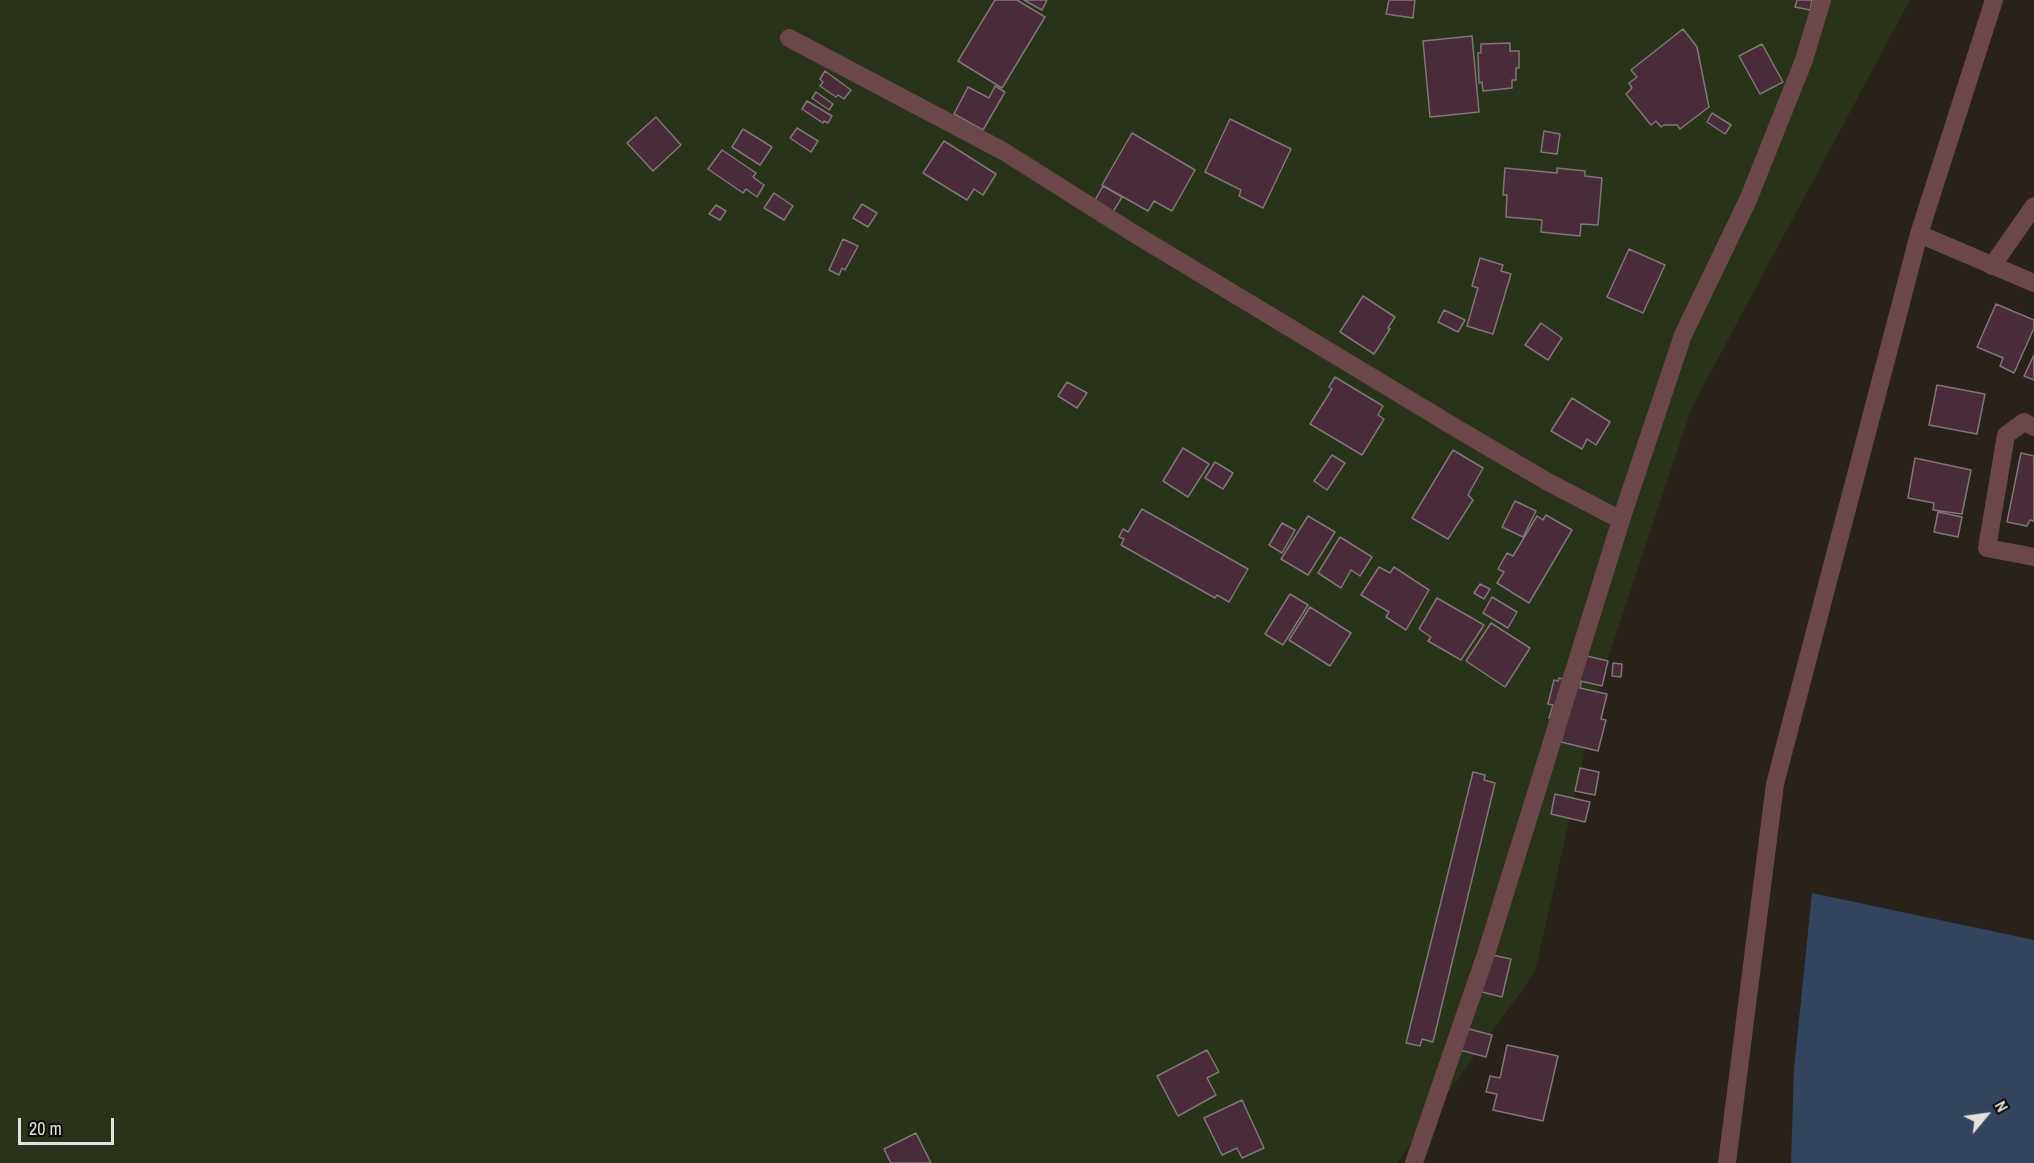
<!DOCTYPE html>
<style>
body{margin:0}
#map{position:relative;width:2034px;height:1163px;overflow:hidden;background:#28221b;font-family:"Archivo Narrow",sans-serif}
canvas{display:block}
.north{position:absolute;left:1956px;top:1085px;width:60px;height:60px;-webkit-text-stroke:4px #0e0c09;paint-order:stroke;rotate:61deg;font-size:16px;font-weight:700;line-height:24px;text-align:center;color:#e4e0dc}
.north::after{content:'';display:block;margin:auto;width:21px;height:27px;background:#e4e0dc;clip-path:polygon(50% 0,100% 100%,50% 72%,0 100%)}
.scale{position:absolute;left:18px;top:1118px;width:96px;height:27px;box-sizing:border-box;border:3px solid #e4e0dc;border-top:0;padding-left:8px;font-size:18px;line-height:21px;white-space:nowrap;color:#e4e0dc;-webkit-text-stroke:4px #0e0c09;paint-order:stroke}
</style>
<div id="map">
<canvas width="2034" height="1163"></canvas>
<div class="north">N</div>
<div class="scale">20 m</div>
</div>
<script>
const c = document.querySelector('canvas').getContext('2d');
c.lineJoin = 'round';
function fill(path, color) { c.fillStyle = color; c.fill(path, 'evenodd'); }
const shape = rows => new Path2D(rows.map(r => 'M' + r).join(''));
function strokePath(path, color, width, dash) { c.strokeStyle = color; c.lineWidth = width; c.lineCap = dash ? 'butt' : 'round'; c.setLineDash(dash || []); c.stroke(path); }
const green = shape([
 [0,0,1910,0,1692,407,1601,679,1535,972,1397,1163,0,1163]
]);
const water = shape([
 [1812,893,2034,940,2034,1163,1791,1163,1794,1069]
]);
const building = shape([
 [995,0,1017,0,1045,17,1002,88,958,61,995,0],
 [1024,0,1047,0,1042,10,1024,0],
 [1389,0,1415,0,1413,18,1386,14,1389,0],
 [1797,0,1812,0,1810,10,1795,7,1797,0],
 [1683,29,1697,47,1709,107,1680,129,1677,125,1664,125,1661,127,1656,121,1651,125,1626,94,1632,88,1629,83,1637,77,1631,70,1683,29],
 [1472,36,1479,112,1430,117,1423,41,1472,36],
 [1510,43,1510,51,1519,51,1519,68,1516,68,1516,80,1512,80,1512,88,1483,91,1482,82,1479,83,1478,53,1481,53,1481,44,1510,43],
 [1762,44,1783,82,1760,94,1739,56,1762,44],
 [825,71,851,90,844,99,838,95,836,97,820,86,823,82,820,79,825,71],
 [995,86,1005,92,983,130,954,114,968,87,989,98,995,86],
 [816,92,833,104,829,110,812,98,816,92],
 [807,101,832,116,828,123,824,121,823,123,802,109,807,101],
 [1712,113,1731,125,1725,134,1707,122,1712,113],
 [656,117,681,145,653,171,627,143,656,117],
 [1230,119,1291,149,1263,208,1239,196,1241,190,1205,172,1230,119],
 [797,128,818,141,811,152,790,138,797,128],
 [743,129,772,147,760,165,732,147,743,129],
 [1544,131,1560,134,1557,154,1541,152,1544,131],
 [1132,133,1195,170,1172,211,1154,201,1148,211,1102,185,1132,133],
 [944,141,996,174,983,195,974,189,967,200,923,173,944,141],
 [722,150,756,173,753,177,764,185,757,197,746,189,743,193,708,169,722,150],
 [1505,168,1557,173,1557,168,1585,171,1585,176,1602,178,1598,225,1581,224,1580,236,1541,232,1542,220,1506,217,1507,195,1503,195,1505,168],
 [1103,186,1122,197,1108,220,1090,209,1103,186],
 [774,193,793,206,784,220,764,208,774,193],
 [862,204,877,213,868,227,853,218,862,204],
 [716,205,726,211,720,220,709,214,716,205],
 [843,239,858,246,845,270,842,268,839,275,829,270,843,239],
 [1629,249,1665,265,1643,313,1607,297,1629,249],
 [1480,258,1503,265,1501,271,1511,274,1493,334,1467,326,1478,288,1472,286,1480,258],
 [1363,296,1395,317,1388,328,1390,329,1374,354,1340,332,1363,296],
 [1996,304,2034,320,2034,328,2014,373,2000,366,2003,358,1977,347,1996,304],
 [1444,310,1465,320,1458,332,1438,322,1444,310],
 [1541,323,1562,338,1548,360,1525,345,1541,323],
 [2034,355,2034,380,2024,376,2034,355],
 [1335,377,1383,406,1378,415,1384,419,1362,455,1310,424,1332,389,1329,387,1335,377],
 [1067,382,1087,393,1077,408,1058,396,1067,382],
 [1937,385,1985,394,1977,434,1929,425,1937,385],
 [1572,398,1610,422,1596,445,1587,439,1582,449,1551,431,1572,398],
 [1183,448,1209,464,1188,497,1163,481,1183,448],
 [1453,450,1483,468,1468,495,1473,500,1448,539,1412,518,1453,450],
 [2021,453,2034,456,2034,521,2030,520,2027,526,2007,522,2021,453],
 [1332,455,1345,463,1327,490,1314,481,1332,455],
 [1915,458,1971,470,1962,514,1933,510,1934,503,1908,498,1915,458],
 [1215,462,1233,473,1223,489,1205,478,1215,462],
 [1515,501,1536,511,1523,537,1502,527,1515,501],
 [1142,509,1248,569,1229,602,1217,595,1215,598,1121,545,1124,539,1119,537,1123,529,1128,532,1142,509],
 [1938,512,1962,517,1958,537,1934,532,1938,512],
 [1546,515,1572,530,1529,603,1497,583,1504,572,1498,569,1507,553,1513,556,1537,516,1543,520,1546,515],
 [1308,516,1335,532,1308,575,1281,559,1308,516],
 [1282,523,1295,530,1282,553,1269,545,1282,523],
 [1340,537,1372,557,1360,576,1351,570,1341,588,1318,573,1340,537],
 [1379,567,1390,573,1394,567,1429,590,1406,630,1386,617,1389,612,1361,595,1379,567],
 [1480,584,1490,589,1484,599,1474,593,1480,584],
 [1290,594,1308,605,1283,645,1265,634,1290,594],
 [1492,597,1517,612,1508,628,1483,613,1492,597],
 [1437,598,1484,625,1461,660,1428,641,1431,637,1419,629,1437,598],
 [1310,607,1351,633,1330,666,1289,640,1310,607],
 [1491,623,1530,648,1505,687,1466,661,1491,623],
 [1583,655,1608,661,1602,686,1576,680,1583,655],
 [1613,663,1622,664,1621,677,1612,676,1613,663],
 [1559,678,1581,683,1580,688,1607,694,1601,719,1606,720,1598,751,1561,742,1566,722,1549,718,1553,705,1548,704,1554,680,1558,681,1559,678],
 [1580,768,1599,772,1595,795,1575,791,1580,768],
 [1473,772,1485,775,1484,780,1495,783,1433,1042,1422,1039,1420,1046,1406,1043,1473,772],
 [1555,794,1590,802,1585,822,1551,814,1555,794],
 [1483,953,1511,959,1502,997,1474,990,1483,953],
 [1465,1028,1492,1035,1486,1057,1460,1050,1465,1028],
 [1507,1045,1558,1056,1543,1121,1493,1110,1497,1094,1486,1092,1490,1076,1500,1078,1507,1045],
 [1207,1050,1219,1072,1207,1078,1216,1095,1178,1116,1157,1076,1207,1050],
 [1242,1100,1264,1148,1242,1158,1237,1148,1222,1155,1204,1118,1242,1100],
 [916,1133,931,1163,891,1163,884,1149,916,1133]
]);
const pedestrian = shape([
 [1992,266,2034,206]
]);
const minor = shape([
 [789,38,1003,151,1133,233,1461,431,1548,482,1621,520],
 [2034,427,2024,422,2006,435,1987,548,2034,557],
 [1414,1163,1486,954,1621,520,1683,335,1748,200,1804,60,1822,0]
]);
const tertiary = shape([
 [1919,234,2034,283],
 [1727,1163,1775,784,1919,234,1994,0]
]);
fill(green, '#293319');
fill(water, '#33445e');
fill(building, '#492b3a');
strokePath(building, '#80767a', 1.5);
strokePath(pedestrian, '#6b474b', 18);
strokePath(minor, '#6b474b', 18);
strokePath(tertiary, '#6b474b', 18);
</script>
